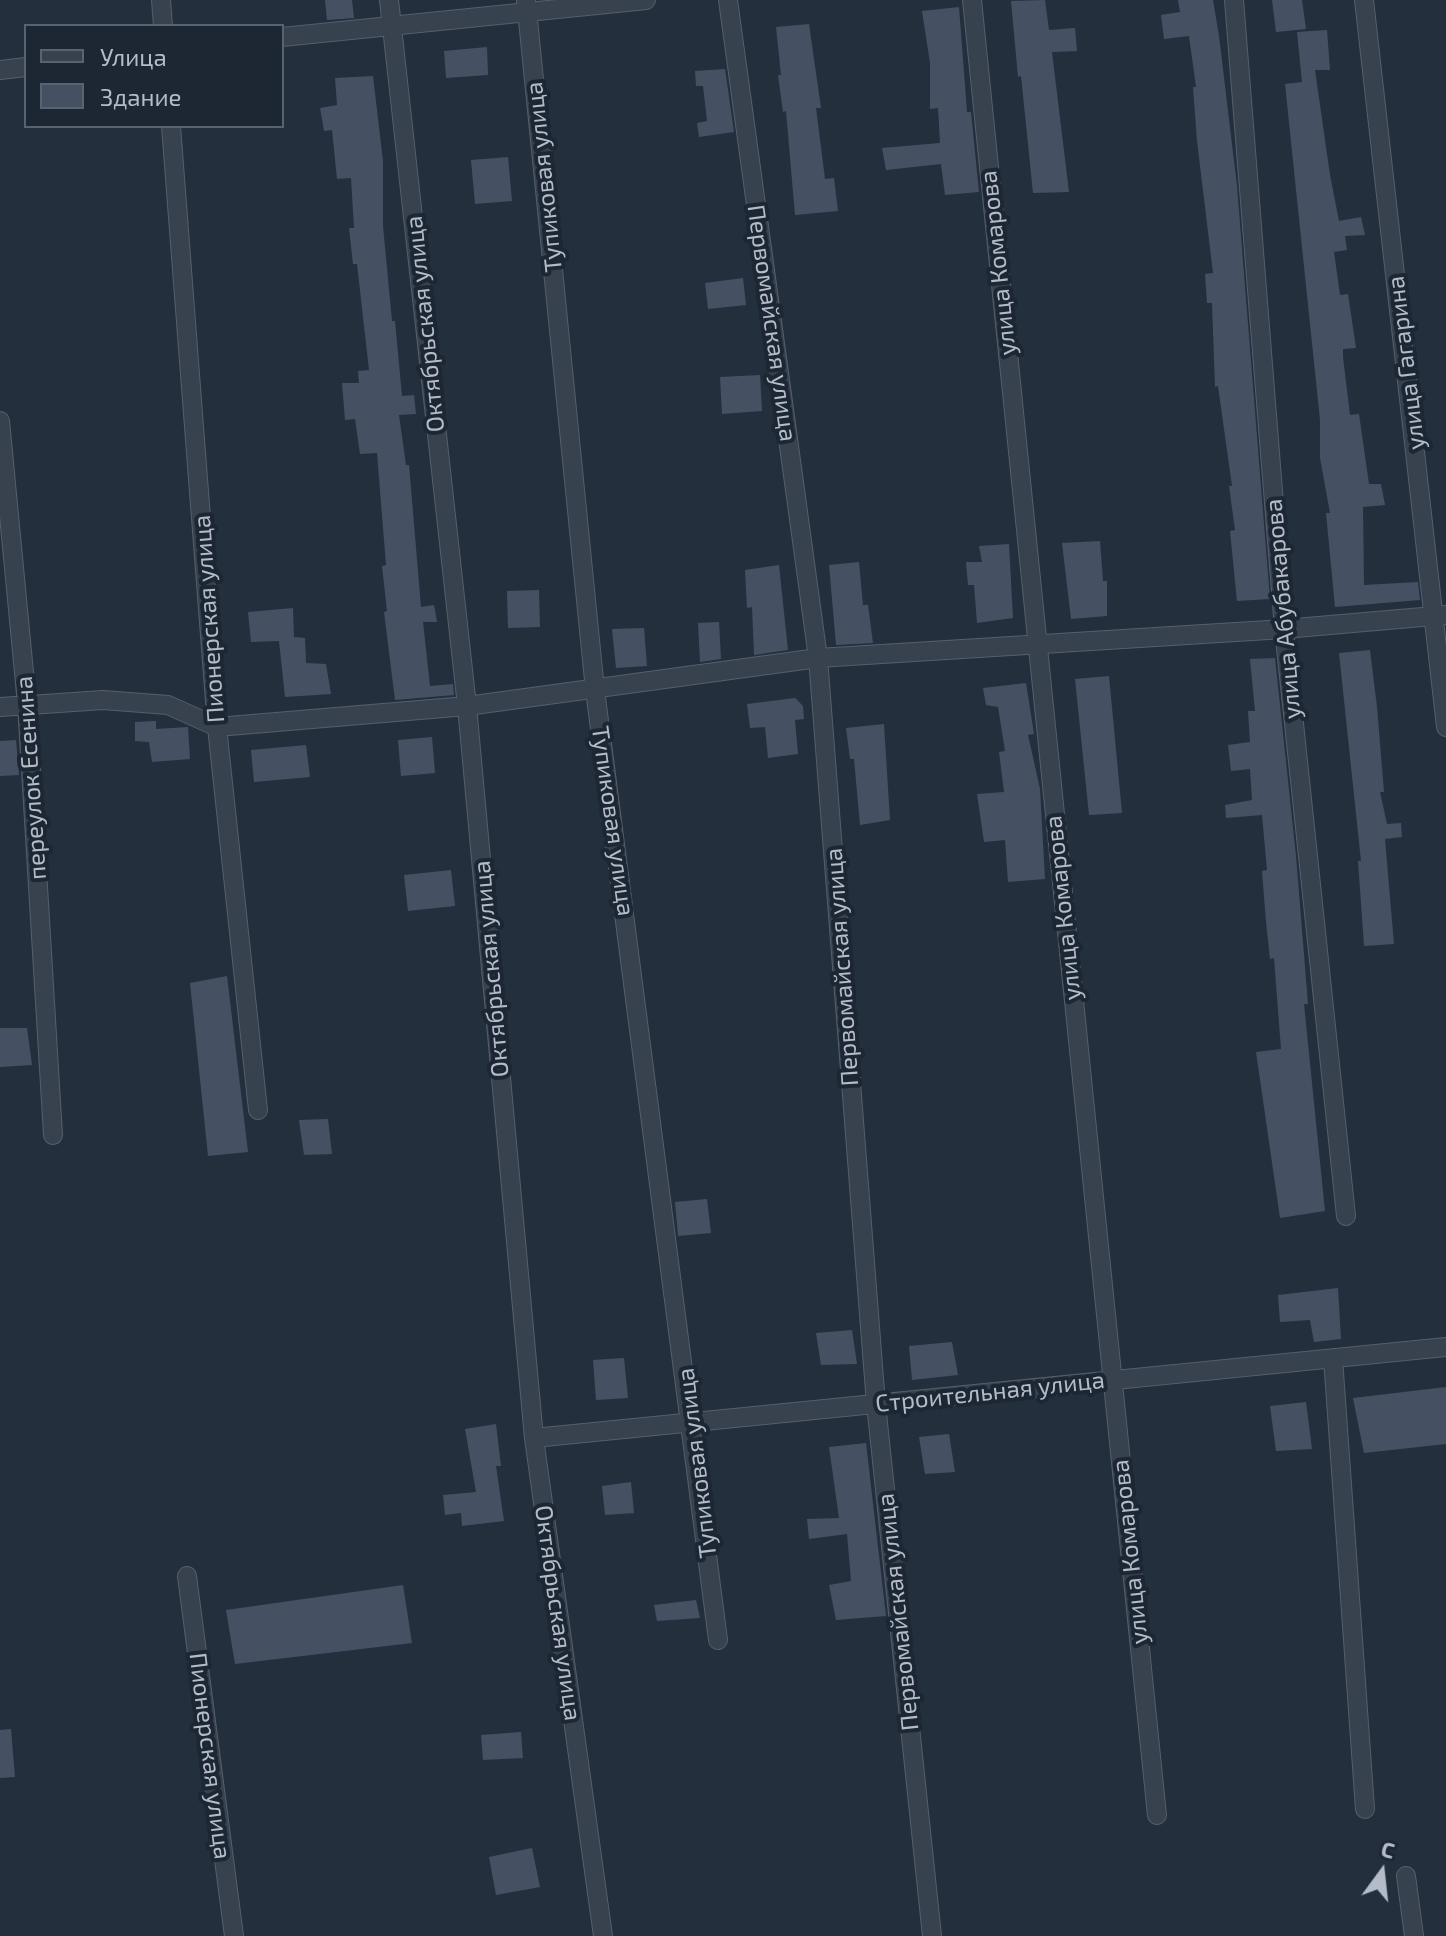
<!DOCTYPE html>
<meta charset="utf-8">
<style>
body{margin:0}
#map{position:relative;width:1446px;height:1936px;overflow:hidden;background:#242f3e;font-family:"Exo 2",sans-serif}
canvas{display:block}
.legend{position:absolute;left:24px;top:24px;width:260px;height:104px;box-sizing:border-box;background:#1d2633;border:2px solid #59626f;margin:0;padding:10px 14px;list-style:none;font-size:24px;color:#b4bcc9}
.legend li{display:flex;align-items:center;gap:16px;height:40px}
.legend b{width:40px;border:2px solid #59626f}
.north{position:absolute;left:1342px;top:1832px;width:80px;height:80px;-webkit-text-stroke:6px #1d2633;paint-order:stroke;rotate:15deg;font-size:22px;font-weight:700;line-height:32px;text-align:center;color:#b4bcc9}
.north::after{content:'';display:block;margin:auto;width:28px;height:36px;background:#b4bcc9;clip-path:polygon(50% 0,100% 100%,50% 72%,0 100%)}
</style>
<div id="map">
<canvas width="1446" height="1936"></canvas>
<ul class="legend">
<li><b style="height:10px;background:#38414e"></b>Улица</li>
<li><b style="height:22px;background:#455162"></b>Здание</li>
</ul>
<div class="north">С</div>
</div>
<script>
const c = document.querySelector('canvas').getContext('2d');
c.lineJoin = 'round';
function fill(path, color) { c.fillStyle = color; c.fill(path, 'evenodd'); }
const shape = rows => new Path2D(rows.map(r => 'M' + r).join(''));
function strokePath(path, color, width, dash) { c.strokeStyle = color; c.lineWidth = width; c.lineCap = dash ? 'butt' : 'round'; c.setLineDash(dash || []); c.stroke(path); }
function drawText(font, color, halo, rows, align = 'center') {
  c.font = font + ' "Exo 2",sans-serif'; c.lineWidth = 8; c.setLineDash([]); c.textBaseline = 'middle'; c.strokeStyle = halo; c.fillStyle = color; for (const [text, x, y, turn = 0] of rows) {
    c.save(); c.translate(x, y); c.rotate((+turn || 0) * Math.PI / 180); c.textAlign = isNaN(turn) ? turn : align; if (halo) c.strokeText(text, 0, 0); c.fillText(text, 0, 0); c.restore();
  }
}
const building = shape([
 [325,0,352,0,354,18,327,20],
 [1045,0,1049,30,1075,28,1077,51,1052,52,1069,192,1033,193,1021,76,1018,77,1011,1],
 [1178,0,1213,0,1219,36,1237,186,1270,599,1237,601,1230,531,1235,530,1229,486,1232,486,1218,386,1215,387,1212,303,1207,303,1205,274,1213,273,1197,141,1193,87,1196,87,1189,36,1164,39,1161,15,1180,12],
 [1272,0,1302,0,1306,29,1276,32],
 [959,7,967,112,971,112,979,192,945,195,941,164,886,170,882,148,940,143,938,108,930,109,930,63,922,11],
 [809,24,821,108,816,108,825,179,834,178,838,211,795,215,786,111,783,112,778,75,781,75,776,27],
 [1327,30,1330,70,1315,70,1330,175,1339,221,1361,217,1365,235,1345,236,1347,250,1334,252,1340,295,1348,294,1356,348,1343,349,1343,357,1350,415,1359,414,1369,484,1381,484,1385,505,1363,507,1364,585,1418,582,1420,600,1335,607,1326,513,1330,513,1320,458,1320,420,1285,84,1302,82,1297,32],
 [487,47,488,75,446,78,444,51],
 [725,69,734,132,699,137,697,123,707,121,703,86,696,86,695,71],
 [373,76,383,161,383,226,392,321,395,321,402,396,414,395,416,414,399,415,406,465,409,465,421,607,434,605,437,622,423,622,430,686,453,684,454,695,395,700,384,612,387,611,382,566,386,565,377,453,360,454,355,419,345,420,342,383,359,383,358,371,369,370,357,264,353,264,349,228,354,228,351,178,337,179,332,130,324,131,320,108,337,105,335,78],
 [508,157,512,201,475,204,471,160],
 [743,278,746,305,708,309,705,283],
 [760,375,762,411,722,414,720,377],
 [1100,541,1103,581,1107,581,1107,616,1071,619,1062,543],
 [1009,544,1013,618,977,623,974,585,968,585,966,562,982,562,979,546],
 [859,562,863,605,868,605,873,643,836,645,829,565],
 [779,565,788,650,754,655,752,607,747,608,745,570],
 [539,590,540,627,508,628,507,591],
 [293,608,294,637,305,638,306,663,326,664,331,694,285,697,279,641,251,642,248,612],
 [719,622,721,659,700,662,698,623],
 [644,628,647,666,616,668,612,629],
 [1370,650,1377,707,1384,792,1380,792,1387,824,1401,823,1402,837,1385,839,1394,944,1364,946,1358,861,1361,861,1339,653],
 [1275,658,1296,856,1308,1004,1304,1004,1325,1211,1280,1218,1256,1052,1281,1049,1274,958,1270,959,1266,922,1262,871,1267,870,1262,815,1226,818,1225,805,1252,800,1250,769,1231,771,1228,745,1250,742,1248,711,1255,711,1250,659],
 [1109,676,1122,813,1089,815,1075,679],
 [1026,683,1034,734,1028,735,1040,789,1045,879,1008,882,1005,840,984,842,977,794,1004,792,999,752,1005,751,998,707,986,705,983,688],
 [795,698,803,706,804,719,795,720,798,754,768,758,765,727,750,728,747,704],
 [156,721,156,729,188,727,190,759,152,762,149,742,135,741,135,722],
 [884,724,890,820,860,825,854,759,850,759,846,728],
 [432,737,435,773,401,776,398,740],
 [16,740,19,775,0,776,0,741],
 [306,745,310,777,254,782,251,750],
 [451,870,455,906,408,911,404,875],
 [227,976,248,1152,208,1156,190,983],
 [0,1028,27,1028,32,1065,0,1067],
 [328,1119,332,1154,304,1155,299,1120],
 [707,1199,711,1233,678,1236,675,1202],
 [1338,1288,1341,1339,1314,1342,1310,1320,1280,1322,1278,1295],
 [852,1330,857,1364,821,1365,816,1333],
 [952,1342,958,1375,912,1380,909,1346],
 [624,1358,628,1398,596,1400,593,1360],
 [1446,1387,1446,1444,1364,1453,1353,1398],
 [1306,1402,1312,1449,1276,1451,1270,1406],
 [496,1424,501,1466,496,1466,504,1521,462,1526,461,1513,445,1515,443,1495,476,1492,465,1429],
 [949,1434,955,1472,925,1474,919,1437],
 [866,1443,886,1616,836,1620,829,1585,851,1581,847,1534,809,1539,807,1519,839,1518,829,1447],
 [631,1482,634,1513,605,1515,602,1486],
 [403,1585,412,1643,235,1664,226,1610],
 [696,1600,700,1618,657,1621,654,1605],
 [11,1729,15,1777,0,1778,0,1730],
 [521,1732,523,1758,483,1760,481,1735],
 [532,1848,540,1887,496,1895,489,1857]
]);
const street = shape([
 [161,0,163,26],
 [389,0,467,706,534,1438,603,1936],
 [526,0,595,690,718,1640],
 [728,0,818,658,876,1404,932,1936],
 [972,0,1157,1815],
 [1234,0,1284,629,1346,1216],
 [1364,0,1446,727],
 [282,37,646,0],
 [0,70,26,67],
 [171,126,217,727,258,1110],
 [0,421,27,704,53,1135],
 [0,707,103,700,168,705,217,727,467,706,818,658,1284,629,1446,615],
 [1333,1358,1365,1809],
 [534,1438,1446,1347],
 [187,1576,234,1936],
 [1406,1876,1414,1936]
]);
const streetNames = [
 ["Тупиковая улица",544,177,-96],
 ["улица Комарова",998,263,-96],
 ["Первомайская улица",772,323,82],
 ["Октябрьская улица",425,324,-96],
 ["улица Гагарина",1406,363,-97],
 ["улица Абубакарова",1283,609,-95],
 ["Пионерская улица",209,619,-94],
 ["переулок Есенина",31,778,-94],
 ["Тупиковая улица",613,821,82],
 ["улица Комарова",1063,908,-96],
 ["Первомайская улица",842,967,-94],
 ["Октябрьская улица",491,969,-95],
 ["Строительная улица",990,1392,-6],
 ["Тупиковая улица",697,1463,-97],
 ["улица Комарова",1130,1552,-96],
 ["Первомайская улица",898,1612,-96],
 ["Октябрьская улица",558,1613,82],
 ["Пионерская улица",210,1756,83]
];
fill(building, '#455162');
strokePath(street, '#565f6c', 20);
strokePath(street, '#38414e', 18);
drawText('24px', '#b4bcc9', '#1d2633', streetNames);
</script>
